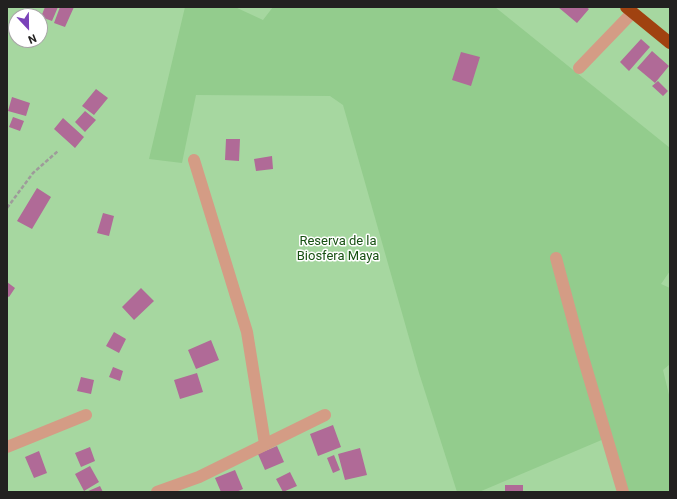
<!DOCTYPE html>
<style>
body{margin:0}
#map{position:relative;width:677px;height:499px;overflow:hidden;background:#f7f3f1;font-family:Roboto,sans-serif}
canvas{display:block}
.frame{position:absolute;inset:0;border:8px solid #222120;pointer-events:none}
.north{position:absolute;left:8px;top:8px;width:40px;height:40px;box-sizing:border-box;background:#fff;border:1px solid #a7a6a6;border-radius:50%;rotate:158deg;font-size:11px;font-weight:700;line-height:16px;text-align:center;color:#222120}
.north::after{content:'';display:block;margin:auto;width:14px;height:18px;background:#7a42b9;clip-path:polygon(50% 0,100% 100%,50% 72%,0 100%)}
</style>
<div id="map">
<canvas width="677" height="499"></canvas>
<div class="frame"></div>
<div class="north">N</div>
</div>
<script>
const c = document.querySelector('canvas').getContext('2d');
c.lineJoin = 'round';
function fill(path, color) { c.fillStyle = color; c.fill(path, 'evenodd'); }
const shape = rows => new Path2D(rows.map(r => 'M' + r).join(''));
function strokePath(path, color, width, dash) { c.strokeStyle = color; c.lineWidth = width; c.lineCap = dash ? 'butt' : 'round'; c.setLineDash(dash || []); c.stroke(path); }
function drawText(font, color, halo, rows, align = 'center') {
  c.font = font + ' Roboto,sans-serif'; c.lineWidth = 3; c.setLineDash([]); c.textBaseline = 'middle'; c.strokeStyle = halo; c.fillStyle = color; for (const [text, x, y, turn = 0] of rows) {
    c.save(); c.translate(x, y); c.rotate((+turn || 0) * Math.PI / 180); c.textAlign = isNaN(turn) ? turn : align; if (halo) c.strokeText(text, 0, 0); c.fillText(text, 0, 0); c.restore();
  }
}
const green = shape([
 [7,7,670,7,670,492,7,492],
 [16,16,40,16,40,40,16,40]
]);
const forest = shape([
 [185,7,235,7,263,20,273,7,495,7,670,148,670,271,661,284,670,288,670,364,663,370,670,399,670,492,628,492,611,436,479,492,457,492,419,373,343,105,330,96,196,95,182,163,149,159]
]);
const building = shape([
 [45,7,58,7,52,21,41,17],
 [60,7,74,7,65,27,54,23],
 [558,7,586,7,589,9,577,23],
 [641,39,650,47,629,71,620,62],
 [652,51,669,66,655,83,637,68],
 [461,52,480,57,471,86,452,80],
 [658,81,668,91,663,96,652,86],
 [96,89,108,98,94,115,82,106],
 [12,97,30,103,26,116,8,111],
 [85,111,96,120,85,132,75,122],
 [13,117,24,121,20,131,9,127],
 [63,118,84,137,75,148,54,129],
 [226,139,240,139,239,161,225,160],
 [272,156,273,169,256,171,254,159],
 [37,188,51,197,32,229,17,221],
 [103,213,114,216,109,236,97,233],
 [7,282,15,288,9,297,7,296],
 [141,288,154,301,134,320,122,307],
 [114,332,126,339,119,353,106,346],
 [211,340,219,360,196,369,188,350],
 [113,367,123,371,120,381,109,377],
 [197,373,203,392,180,399,174,380],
 [81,377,94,380,91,394,77,391],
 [333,425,341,447,318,456,310,434],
 [277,446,284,462,265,470,258,454],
 [90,447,95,461,81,467,75,453],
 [360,448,367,475,345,480,338,454],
 [39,451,47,473,34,478,25,457],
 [334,455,340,470,333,473,327,458],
 [90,466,99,482,84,491,75,474],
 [235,470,243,489,236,492,221,492,215,478],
 [290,472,297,486,283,492,276,479],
 [505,485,523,485,523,492,505,492],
 [100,486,103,492,86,492]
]);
const path = shape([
 [7,208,33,173,58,151]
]);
const minor = shape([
 [579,68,633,12],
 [194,160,247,332,265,444],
 [556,258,580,347,623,492],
 [7,447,86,415],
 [157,492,199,477,325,415]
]);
const trunk = shape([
 [626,7,670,43]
]);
const parkNames = [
 ["Reserva de la",338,242],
 ["Biosfera Maya",338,257]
];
fill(green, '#a6d7a0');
fill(forest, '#93cc8d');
fill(building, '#b06a97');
strokePath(path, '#9e9b9a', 2.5, [4, 2]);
strokePath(minor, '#d49c85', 12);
strokePath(trunk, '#a04210', 12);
drawText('13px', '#175012', '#fff', parkNames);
</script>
